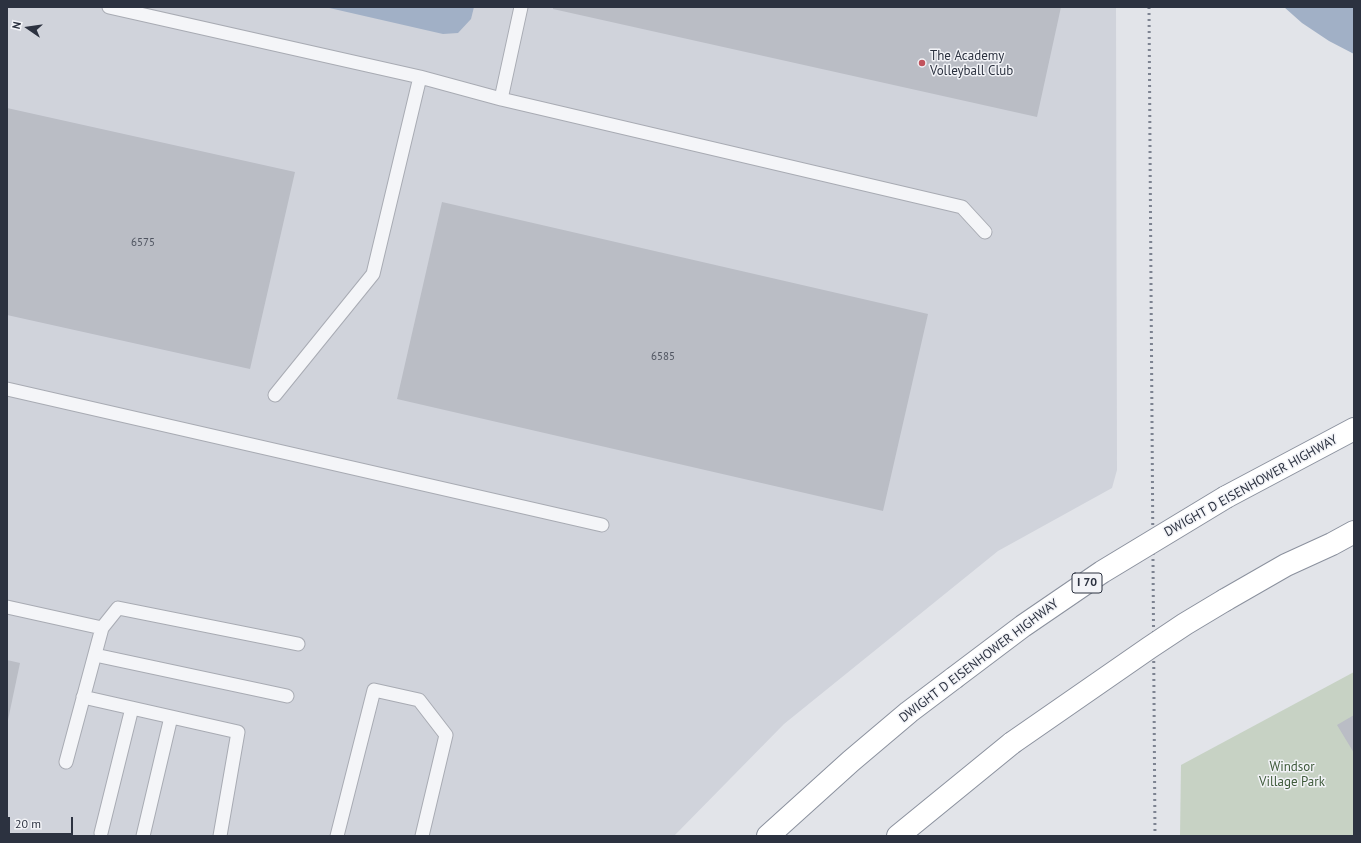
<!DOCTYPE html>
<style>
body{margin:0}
#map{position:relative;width:1361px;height:843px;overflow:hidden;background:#e2e4e9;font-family:"PT Sans",sans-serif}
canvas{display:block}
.frame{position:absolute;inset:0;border:8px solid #2c3240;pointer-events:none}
.north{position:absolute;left:8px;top:8px;width:40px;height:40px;-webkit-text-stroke:3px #f2f3f7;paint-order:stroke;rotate:283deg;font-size:11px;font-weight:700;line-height:16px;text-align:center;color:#2c3240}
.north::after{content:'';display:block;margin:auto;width:14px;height:18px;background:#2c3240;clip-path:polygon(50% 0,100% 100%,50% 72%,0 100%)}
.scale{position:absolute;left:8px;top:817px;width:65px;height:18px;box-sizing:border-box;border:2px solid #2c3240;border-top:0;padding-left:5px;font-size:12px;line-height:14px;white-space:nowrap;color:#2c3240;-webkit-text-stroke:3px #f2f3f7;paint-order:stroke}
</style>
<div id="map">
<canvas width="1361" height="843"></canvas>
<div class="frame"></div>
<div class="north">N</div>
<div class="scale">20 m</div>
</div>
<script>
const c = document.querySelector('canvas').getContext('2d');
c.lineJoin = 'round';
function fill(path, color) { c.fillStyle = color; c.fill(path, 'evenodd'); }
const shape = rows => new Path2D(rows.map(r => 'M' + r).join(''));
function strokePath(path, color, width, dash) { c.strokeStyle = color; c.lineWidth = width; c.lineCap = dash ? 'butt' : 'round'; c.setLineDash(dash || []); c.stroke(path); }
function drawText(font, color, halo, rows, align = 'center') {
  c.font = font + ' "PT Sans",sans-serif'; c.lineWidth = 3; c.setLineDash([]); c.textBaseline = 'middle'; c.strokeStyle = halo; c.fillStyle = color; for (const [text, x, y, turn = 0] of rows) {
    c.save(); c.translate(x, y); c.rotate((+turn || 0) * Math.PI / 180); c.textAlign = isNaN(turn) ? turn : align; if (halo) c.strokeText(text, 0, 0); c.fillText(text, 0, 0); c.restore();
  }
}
const built = shape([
 [7,7,1116,7,1117,470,1112,488,998,551,784,724,674,836,7,836]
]);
const green = shape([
 [1354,672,1354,836,1180,836,1181,765]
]);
const water = shape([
 [325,7,474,7,471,19,458,33,443,34],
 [1284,7,1354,7,1354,54,1329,41,1302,23]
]);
const building = shape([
 [553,7,1061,7,1037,117,553,9],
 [7,108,295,172,250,369,7,315],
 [442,202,928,314,883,511,397,399],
 [7,660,20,663,8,720,7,720],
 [1354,715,1354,753,1337,725]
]);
const lane = shape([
 [109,7,420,77,501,99,521,7],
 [501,99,962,207,985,232],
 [7,389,602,525],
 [275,395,373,274,420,77],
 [7,607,102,628,66,762],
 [102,628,118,608,298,644],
 [95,655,287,696],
 [83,697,238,732,220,836],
 [101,833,132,708],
 [143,836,171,717],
 [337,836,374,690,419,700,446,735,422,836]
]);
const highway = shape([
 [1226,497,1354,429],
 [1225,600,1286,565,1332,544,1354,532],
 [768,836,851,761,909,712,954,678],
 [898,836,1012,743]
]);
const rail = shape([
 [1149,7,1155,836]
]);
const highwayBridge = shape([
 [954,678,1023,626,1102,572,1226,497],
 [1012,743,1149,648,1185,624,1225,600]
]);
const markers = [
 [922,63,4,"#c2535d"]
];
const numberNames = [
 ["6575",143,243],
 ["6585",663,357]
];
const shields = [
 [1087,583,30]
];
const shieldNames = [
 ["I 70",1087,583]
];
const poiNames = [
 ["The Academy",930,56],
 ["Volleyball Club",930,71]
];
const streetNames = [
 ["DWIGHT D EISENHOWER HIGHWAY",1251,486,-29],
 ["DWIGHT D EISENHOWER HIGHWAY",979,661,-37]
];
const parkNames = [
 ["Windsor",1292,767],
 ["Village Park",1292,782]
];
fill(built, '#d0d3db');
fill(green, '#c7d2c4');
fill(water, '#a1b0c6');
fill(building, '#babdc5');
strokePath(lane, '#a8abb3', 15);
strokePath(highway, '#8b919e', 24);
strokePath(lane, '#f4f5f8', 13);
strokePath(highway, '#fff', 22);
strokePath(rail, '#7d8391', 3, [2, 4]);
strokePath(highwayBridge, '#8b919e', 24, []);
strokePath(highwayBridge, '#fff', 22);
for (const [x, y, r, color] of markers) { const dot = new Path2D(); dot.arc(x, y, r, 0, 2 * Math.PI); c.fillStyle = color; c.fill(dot); strokePath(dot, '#f2f3f7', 1.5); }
drawText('11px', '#505561', null, numberNames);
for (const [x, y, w] of shields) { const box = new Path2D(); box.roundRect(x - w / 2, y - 10, w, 20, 3); c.fillStyle = '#f2f3f7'; c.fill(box); strokePath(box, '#2c3240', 1); }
drawText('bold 12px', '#2c3240', null, shieldNames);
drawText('13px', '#2c3240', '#f2f3f7', poiNames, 'left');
drawText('13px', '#2c3240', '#f2f3f7', streetNames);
drawText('13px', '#3e5a3a', '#f2f3f7', parkNames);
</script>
